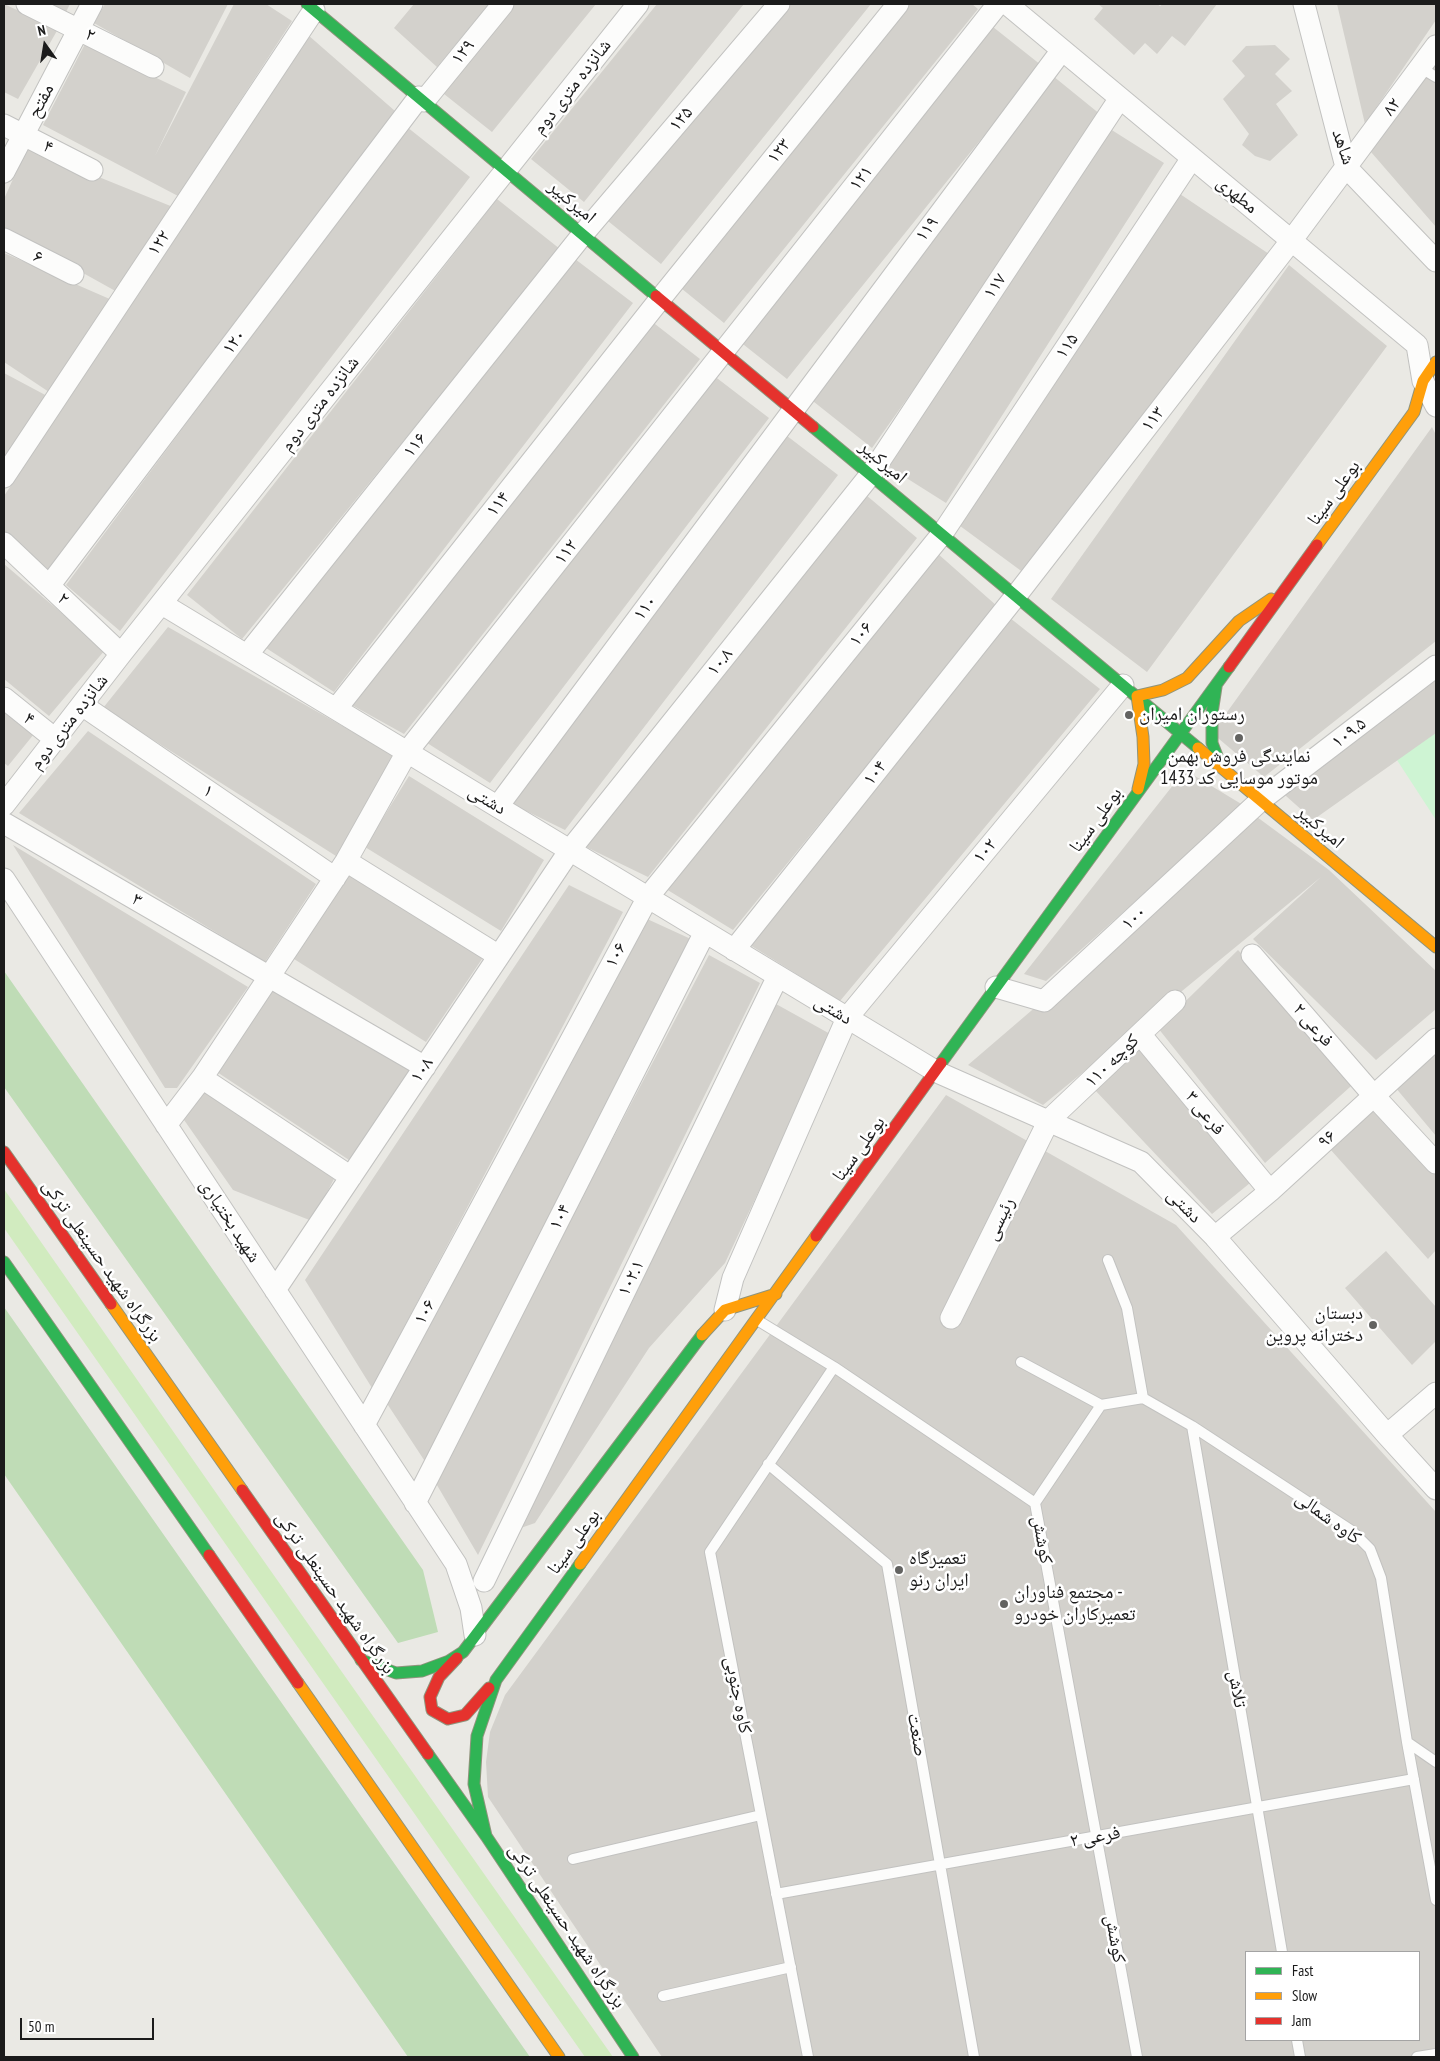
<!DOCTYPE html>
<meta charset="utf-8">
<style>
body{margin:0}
#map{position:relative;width:1440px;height:2061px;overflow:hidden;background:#eae9e4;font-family:"PT Sans Narrow",sans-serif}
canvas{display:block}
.frame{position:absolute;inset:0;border:5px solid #1b1b1b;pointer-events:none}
.legend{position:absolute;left:1245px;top:1951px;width:175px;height:90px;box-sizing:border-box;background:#fff;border:1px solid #a4a4a4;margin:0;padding:6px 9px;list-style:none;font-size:15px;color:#1b1b1b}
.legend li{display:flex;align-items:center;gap:10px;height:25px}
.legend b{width:25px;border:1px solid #a4a4a4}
.north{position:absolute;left:20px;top:20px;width:50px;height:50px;-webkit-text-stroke:4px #fff;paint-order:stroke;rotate:347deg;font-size:14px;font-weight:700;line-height:20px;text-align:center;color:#1b1b1b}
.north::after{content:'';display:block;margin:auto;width:18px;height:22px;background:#1b1b1b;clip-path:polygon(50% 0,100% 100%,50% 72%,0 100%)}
.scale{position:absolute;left:20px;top:2018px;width:134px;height:22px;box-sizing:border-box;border:2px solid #1b1b1b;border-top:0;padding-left:6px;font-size:15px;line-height:18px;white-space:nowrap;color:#1b1b1b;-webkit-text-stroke:4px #fff;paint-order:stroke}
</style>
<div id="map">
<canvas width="1440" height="2061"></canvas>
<div class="frame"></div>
<ul class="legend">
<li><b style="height:6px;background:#30b455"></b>Fast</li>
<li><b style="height:6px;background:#ff9f0a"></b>Slow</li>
<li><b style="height:6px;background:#e5322d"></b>Jam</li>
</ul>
<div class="north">N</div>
<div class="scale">50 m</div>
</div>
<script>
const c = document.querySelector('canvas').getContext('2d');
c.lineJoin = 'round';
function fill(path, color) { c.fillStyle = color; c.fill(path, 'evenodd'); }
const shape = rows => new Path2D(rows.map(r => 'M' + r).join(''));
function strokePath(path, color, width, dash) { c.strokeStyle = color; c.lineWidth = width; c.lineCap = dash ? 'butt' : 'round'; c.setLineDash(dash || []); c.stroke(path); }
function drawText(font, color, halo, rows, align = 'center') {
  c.font = font + ' "PT Sans Narrow","Noto Naskh Arabic",sans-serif'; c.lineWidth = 5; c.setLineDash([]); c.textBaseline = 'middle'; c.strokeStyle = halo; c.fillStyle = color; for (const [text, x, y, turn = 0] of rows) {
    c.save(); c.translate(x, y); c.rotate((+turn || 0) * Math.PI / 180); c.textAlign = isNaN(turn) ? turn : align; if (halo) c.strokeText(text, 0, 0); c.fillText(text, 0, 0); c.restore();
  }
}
const grass = shape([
 [4,1189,242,1530,613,2057,585,2057,4,1228]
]);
const forest = shape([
 [4,971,423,1570,438,1632,398,1643,4,1087],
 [4,1307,530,2057,408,2057,4,1474]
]);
const park = shape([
 [1436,731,1436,820,1395,757]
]);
const building = shape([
 [4,4,58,29,18,99,4,92],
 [50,4,70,4,66,12],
 [105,4,228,4,190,78,94,23],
 [234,4,266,4,292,21,178,196,43,125,85,44,186,92,155,156],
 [414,4,489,4,437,67,394,28],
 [509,4,596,4,492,132,439,90],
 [657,4,744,4,584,202,531,159],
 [784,4,871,4,661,264,608,221],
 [895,4,972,4,978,9,724,323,671,280],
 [1098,4,1157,4,1160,6,1163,4,1217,4,1185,46,1172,36,1157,54,1145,43,1134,55,1094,19,1103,8],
 [1337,4,1436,4,1436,20,1365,124],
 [988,23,1041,65,787,379,734,337],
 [308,35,395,111,48,577,4,531,4,496],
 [1275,45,1290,59,1275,74,1292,91,1276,104,1298,135,1270,161,1255,156,1242,145,1249,134,1223,99,1245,76,1232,61,1246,46],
 [1436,57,1436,227,1371,152],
 [1053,76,1106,119,872,448,799,390],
 [407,127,470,177,120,631,66,585],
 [1107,127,1164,163,946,503,889,467],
 [27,148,173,207,119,293,4,229,4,199],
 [1180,194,1269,254,1024,573,952,520],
 [497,199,560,249,242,639,187,595],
 [4,253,112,300,52,394,4,362],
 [575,259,633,303,334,692,263,646],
 [1289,265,1387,346,1147,672,1051,599],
 [646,317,700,359,404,734,350,704],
 [709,372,769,418,490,783,424,741],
 [4,373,49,397,4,464],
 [1432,427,1436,435,1436,641,1264,777,1212,733],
 [778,429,838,475,565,830,510,803],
 [866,495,917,538,648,877,582,845],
 [937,553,997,606,733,930,666,889],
 [4,564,105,650,49,716,4,679],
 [1010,618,1100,689,840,1001,750,945],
 [168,627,397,757,336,856,103,708],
 [1436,666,1436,733,1313,820,1277,788],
 [4,706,34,734,8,766,4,763],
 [88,731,316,884,265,962,19,813],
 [1185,770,1243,805,1046,981,1024,974],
 [409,776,544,860,501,931,365,847],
 [1257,817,1329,870,1436,971,1436,1009,1376,1060,1253,939,1321,877,1043,1105,968,1065],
 [13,845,248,987,177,1088,165,1088],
 [348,871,484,956,426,1042,294,959],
 [569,885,623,912,372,1388,305,1280],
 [645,918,693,940,426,1463,386,1402],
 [1238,950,1359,1079,1265,1163,1158,1028],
 [709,955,760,983,478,1555,434,1480],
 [274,986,413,1070,349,1160,217,1072],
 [776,1004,832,1035,725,1263,649,1348,535,1523,515,1530],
 [1142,1047,1250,1183,1212,1214,1094,1089],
 [1436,1050,1436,1136,1395,1087],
 [203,1088,334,1179,312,1221,233,1190,182,1117],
 [946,1095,1176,1225,1436,1512,1436,2057,662,2057,488,1797,486,1762,490,1732,505,1695],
 [1246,1952,1419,1952,1419,2040,1246,2040],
 [1374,1105,1436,1173,1436,1250,1428,1259,1330,1149],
 [1386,1251,1436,1307,1436,1341,1412,1365,1345,1288]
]);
const lane = shape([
 [1421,68,1436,77],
 [1108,1260,1127,1308,1143,1398],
 [757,1320,834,1367,1035,1503,1137,2057],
 [1021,1362,1101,1405],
 [1192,1426,1282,1952],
 [768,1464,887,1564,974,2057],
 [1035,1503,1101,1405,1143,1398,1192,1426,1352,1531,1370,1549,1381,1578,1407,1742,1436,1900],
 [1407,1742,1436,1762],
 [573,1859,761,1815],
 [776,1894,1414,1779],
 [663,1996,791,1967],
 [1297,2040,1300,2057],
 [808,2057,710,1552,834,1367],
 [1417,2057,1436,2054]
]);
const street = shape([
 [27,4,153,67],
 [1007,4,1417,345,1423,381,1436,406],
 [1304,4,1346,167,1436,261],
 [424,101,503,4],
 [4,125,92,170],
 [4,172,92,4],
 [4,239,73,274],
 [4,477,314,10],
 [4,543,121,654],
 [49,586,419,97],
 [162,604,937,1072,1141,1162,1215,1237,1387,1435,1436,1489],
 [247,655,583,234,779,4],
 [4,698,55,739],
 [82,705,335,878],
 [336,709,660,299,898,4],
 [4,805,121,654,638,4],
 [498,806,1062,50],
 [4,823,425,1067],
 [346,861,499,956],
 [4,879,456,1564,471,1608,475,1635],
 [734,950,1015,597,1291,241,1436,46],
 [1252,955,1374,1096,1436,1163],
 [996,987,1044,1001,1261,800,1436,666],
 [1140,1034,1270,1191],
 [202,1078,351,1177],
 [166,1125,202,1078,346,861,407,752,998,4],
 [1215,1237,1270,1191,1436,1039],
 [275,1290,570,850,871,474,1120,98],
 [725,1310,733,1278,847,1018,1123,685],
 [951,1318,1049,1120,1175,1001],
 [364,1425,648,897,942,534,1192,158],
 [1387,1435,1436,1393],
 [415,1503,705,932],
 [484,1581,778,976]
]);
const fast = shape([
 [307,4,656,296],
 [813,427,1198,748],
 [1216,687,1212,713,1212,743,1221,766],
 [941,1063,1229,667],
 [4,1262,209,1555],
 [361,1660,396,1673,422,1671,449,1661,463,1652,702,1335],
 [428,1754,486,1836,633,2057],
 [486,1836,474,1784,477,1736,496,1680,580,1564]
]);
const slow = shape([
 [1317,545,1414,412,1423,381,1436,362],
 [1198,748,1436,947],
 [1138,789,1144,764,1143,737,1137,696,1163,690,1187,678,1239,621,1271,599],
 [111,1304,242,1490],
 [702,1335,725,1310,776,1294],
 [580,1564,816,1236],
 [298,1683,559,2057]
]);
const jam = shape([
 [656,296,813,427],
 [1229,667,1317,545],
 [4,1152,111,1304],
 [816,1236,941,1063],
 [242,1490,428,1754],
 [209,1555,298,1683],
 [457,1658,439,1677,430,1697,432,1710,448,1719,465,1715,489,1688]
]);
const markers = [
 [1129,715,5,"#636361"],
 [1239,738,5,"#636361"],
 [1373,1325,5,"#636361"],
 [899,1570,5,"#636361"],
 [1004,1604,5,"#636361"]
];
const streetNames = [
 ["۲",90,35,27],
 ["۱۲۹",463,52,-51],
 ["شانزده متری دوم",572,87,-52],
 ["مفتح",41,101,-62],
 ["۸۲",1392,107,-53],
 ["۱۲۵",681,119,-50],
 ["۴",48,147,28],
 ["شاهد",1343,147,71],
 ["۱۲۳",779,151,-51],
 ["۱۲۱",861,178,-52],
 ["مطهری",1237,195,40],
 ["امیرکبیر",572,202,40],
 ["۱۱۹",927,229,-53],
 ["۱۲۲",159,243,-56],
 ["۶",38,257,27],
 ["۱۱۷",995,286,-56],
 ["۱۲۰",234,342,-53],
 ["۱۱۵",1067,346,-56],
 ["شانزده متری دوم",320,404,-52],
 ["۱۱۳",1153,419,-52],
 ["۱۱۶",415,445,-51],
 ["امیرکبیر",883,462,40],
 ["بوعلی سینا",1334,493,-54],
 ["۱۱۴",498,504,-52],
 ["۱۱۲",566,552,-52],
 ["۲",63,599,43],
 ["۱۱۰",645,608,-53],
 ["۱۰۶",861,634,-51],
 ["۱۰.۸",720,662,-51],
 ["۴",29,719,39],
 ["شانزده متری دوم",69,722,-52],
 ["۱۰۹.۵",1349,733,-38],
 ["۱۰۴",875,773,-52],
 ["۱",208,791,34],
 ["دشتی",487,800,31],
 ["بوعلی سینا",1096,820,-54],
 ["امیرکبیر",1320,827,40],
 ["۱۰۲",985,851,-50],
 ["۳",137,900,30],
 ["۱۰۰",1134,918,-43],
 ["۱۰۶",616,955,-62],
 ["دشتی",833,1010,31],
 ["فرعی ۲",1313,1025,49],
 ["کوچه ۱۱۰",1112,1061,-44],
 ["۱۰۸",422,1070,-56],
 ["فرعی ۳",1205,1113,51],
 ["۹۶",1327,1139,-43],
 ["بوعلی سینا",859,1149,-54],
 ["دشتی",1184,1206,45],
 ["۱۰۴",560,1217,-63],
 ["رئیسی",1000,1219,-64],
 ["شهید بختیاری",230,1221,57],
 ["بزرگراه شهید حسینعلی ترکی",102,1261,55],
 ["۱۰۲.۱",631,1278,-64],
 ["۱۰۶",425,1312,-62],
 ["کاوه شمالی",1328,1518,36],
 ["کوشش",1042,1540,80],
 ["بوعلی سینا",574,1542,-54],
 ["بزرگراه شهید حسینعلی ترکی",335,1593,55],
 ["تلاش",1237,1689,80],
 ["کاوه جنوبی",738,1695,79],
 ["صنعت",917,1735,80],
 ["فرعی ۲",1095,1837,-10],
 ["بزرگراه شهید حسینعلی ترکی",567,1926,56],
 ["کوشش",1115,1939,80]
];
const poiNames = [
 ["رستوران امیران",1139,715],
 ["نمایندگی فروش بهمن",1239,757,"center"],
 ["موتور موسایی کد 1433",1239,779,"center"],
 ["دبستان",1363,1314,"right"],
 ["دخترانه پروین",1363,1336,"right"],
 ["تعمیرگاه",909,1559],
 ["ایران رنو",909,1581],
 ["مجتمع فناوران -",1014,1593],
 ["تعمیرکاران خودرو",1014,1615]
];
fill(grass, '#d1ebbf');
fill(forest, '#bfdcb6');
fill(park, '#cef4d3');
fill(building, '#d3d1cc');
strokePath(lane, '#c2c2c0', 12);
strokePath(street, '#c2c2c0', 23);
strokePath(fast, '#8f947c', 13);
strokePath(slow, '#8f947c', 13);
strokePath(jam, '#8f947c', 13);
strokePath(lane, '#fcfcfb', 10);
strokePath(street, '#fcfcfb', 21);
strokePath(fast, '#30b455', 11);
strokePath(slow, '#ff9f0a', 11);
strokePath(jam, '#e5322d', 11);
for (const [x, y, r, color] of markers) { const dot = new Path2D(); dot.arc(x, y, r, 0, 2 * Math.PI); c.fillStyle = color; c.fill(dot); strokePath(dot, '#fff', 2); }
drawText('19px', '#1b1b1b', '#fff', streetNames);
drawText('19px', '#1b1b1b', '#fff', poiNames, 'left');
</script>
